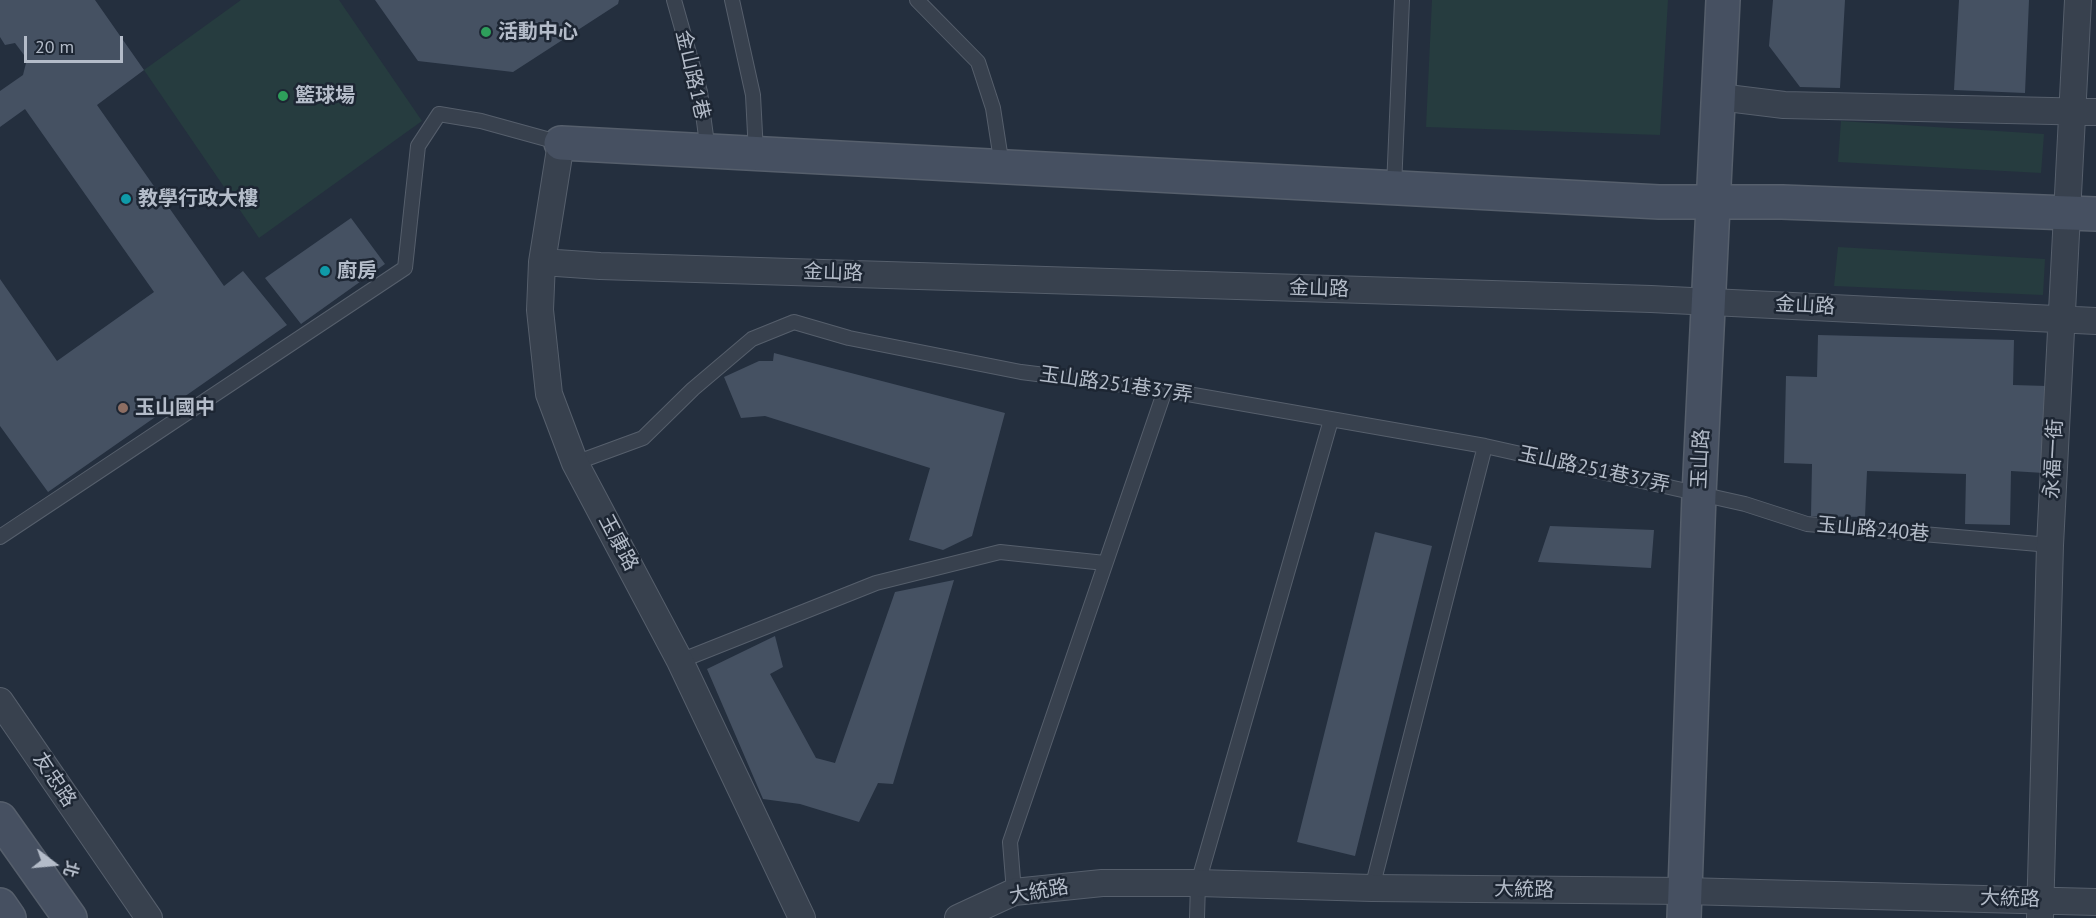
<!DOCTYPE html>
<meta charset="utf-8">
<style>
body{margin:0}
#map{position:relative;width:2096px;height:918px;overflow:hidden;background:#242f3e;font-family:"PT Sans","Noto Sans TC",sans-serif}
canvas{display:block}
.north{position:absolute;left:24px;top:834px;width:60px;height:60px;-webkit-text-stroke:4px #1d2633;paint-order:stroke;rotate:106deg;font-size:16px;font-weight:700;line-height:24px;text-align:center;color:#b4bcc9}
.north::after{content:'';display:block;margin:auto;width:21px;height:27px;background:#b4bcc9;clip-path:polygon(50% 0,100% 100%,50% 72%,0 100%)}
.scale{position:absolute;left:24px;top:36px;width:99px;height:27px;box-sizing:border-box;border:3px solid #b4bcc9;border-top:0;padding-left:8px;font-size:18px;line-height:21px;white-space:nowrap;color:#b4bcc9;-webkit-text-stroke:4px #1d2633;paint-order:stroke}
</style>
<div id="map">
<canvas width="2096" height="918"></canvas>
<div class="north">北</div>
<div class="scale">20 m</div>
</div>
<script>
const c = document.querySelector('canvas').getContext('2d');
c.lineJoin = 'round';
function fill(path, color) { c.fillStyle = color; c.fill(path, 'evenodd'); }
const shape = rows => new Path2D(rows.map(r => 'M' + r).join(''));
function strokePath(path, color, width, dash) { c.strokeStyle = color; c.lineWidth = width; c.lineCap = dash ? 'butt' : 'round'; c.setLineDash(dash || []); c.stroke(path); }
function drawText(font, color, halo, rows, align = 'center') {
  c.font = font + ' "PT Sans","Noto Sans TC",sans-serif'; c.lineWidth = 5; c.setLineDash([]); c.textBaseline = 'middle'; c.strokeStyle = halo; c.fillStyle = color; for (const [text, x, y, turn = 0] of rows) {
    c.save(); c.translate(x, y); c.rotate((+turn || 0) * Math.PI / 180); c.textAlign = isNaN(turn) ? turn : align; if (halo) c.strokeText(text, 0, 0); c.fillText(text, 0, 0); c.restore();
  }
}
const green = shape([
 [241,0,339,0,422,121,259,238,144,70],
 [1432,0,1668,0,1660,135,1426,127],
 [1841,121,2044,134,2041,173,1838,162],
 [1838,247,2045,259,2043,295,1834,286]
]);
const building = shape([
 [0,0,95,0,144,70,97,105,224,286,243,271,287,325,48,492,0,426,0,279,57,361,154,292,25,109,0,127,0,91,23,75,27,59,15,43,5,45,0,37],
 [375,0,619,0,618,4,513,72,418,61],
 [1773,0,1845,0,1840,88,1800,87,1769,46],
 [1959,0,2029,0,2025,93,1954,90],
 [351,218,385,264,301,324,265,278],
 [1818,335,2014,340,2013,385,2047,386,2044,473,2011,471,2010,525,1965,524,1966,474,1867,471,1865,517,1811,516,1812,464,1784,463,1786,376,1817,377],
 [774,353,1005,413,972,536,943,550,909,540,930,468,765,416,741,418,724,377,759,361,773,361],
 [1550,526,1654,530,1651,568,1538,562],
 [1375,532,1432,546,1355,856,1297,842],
 [954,580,893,784,878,783,859,822,800,804,763,799,707,669,775,636,783,667,770,674,816,758,835,763,895,592]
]);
const lane = shape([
 [674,0,700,92,708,151],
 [732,0,753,95,756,153],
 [917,0,978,62,993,108,1002,166],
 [1394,187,1402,0],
 [575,463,643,438,693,389,752,339,794,322,849,338,1021,372,1165,390,1485,446,1745,504,1807,524,2050,545],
 [0,537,405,268,418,146,439,114,481,121,561,143],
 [680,661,876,583,1000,552,1105,563],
 [1372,888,1485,446],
 [1014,892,1010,842,1165,390],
 [1197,918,1198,883,1331,420]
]);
const street = shape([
 [1719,97,1784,105,2096,112],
 [561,143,542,262,540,310,549,394,575,463,680,661,802,918],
 [542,262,600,266,1651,299,2096,321],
 [0,701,149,918],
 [958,918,1014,892,1102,883,1198,883,1372,888,1685,891,2096,902],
 [2040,918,2050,545,2078,0]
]);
const secondary = shape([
 [561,143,1659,202,1782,202,2096,214],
 [0,819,70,918],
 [0,905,9,918],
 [1684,918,1699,495,1723,0]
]);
const markers = [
 [486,32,6,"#2e9e5b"],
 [283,96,6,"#2e9e5b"],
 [126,199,6,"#0f9aa8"],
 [325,271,6,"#0f9aa8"],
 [123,408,6,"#8d6e63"]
];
const poiNames = [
 ["活動中心",498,32],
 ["籃球場",295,96],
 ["教學行政大樓",138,199],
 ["廚房",337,271],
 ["玉山國中",135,408]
];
const streetNames = [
 ["金山路1巷",692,75,77],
 ["金山路",833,273,2],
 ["金山路",1319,289,2],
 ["金山路",1805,306,3],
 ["玉山路251巷37弄",1116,385,8],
 ["玉山路",1701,459,-87],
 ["永福一街",2054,459,-87],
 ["玉山路251巷37弄",1594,470,12],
 ["玉山路240巷",1873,530,5],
 ["玉康路",618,543,62],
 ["友忠路",54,780,56],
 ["大統路",1524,890,1],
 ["大統路",1039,892,-10],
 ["大統路",2010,899,2]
];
fill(green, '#263c3f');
fill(building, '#455162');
strokePath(lane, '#565f6c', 16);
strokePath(street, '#565f6c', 28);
strokePath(secondary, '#565f6c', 36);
strokePath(lane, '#38414e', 14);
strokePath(street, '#38414e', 26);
strokePath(secondary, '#465061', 33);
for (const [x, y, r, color] of markers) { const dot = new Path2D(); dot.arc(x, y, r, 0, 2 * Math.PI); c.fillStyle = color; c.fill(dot); strokePath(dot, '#1d2633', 2); }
drawText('bold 20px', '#b4bcc9', '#1d2633', poiNames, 'left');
drawText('20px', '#b4bcc9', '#1d2633', streetNames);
</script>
